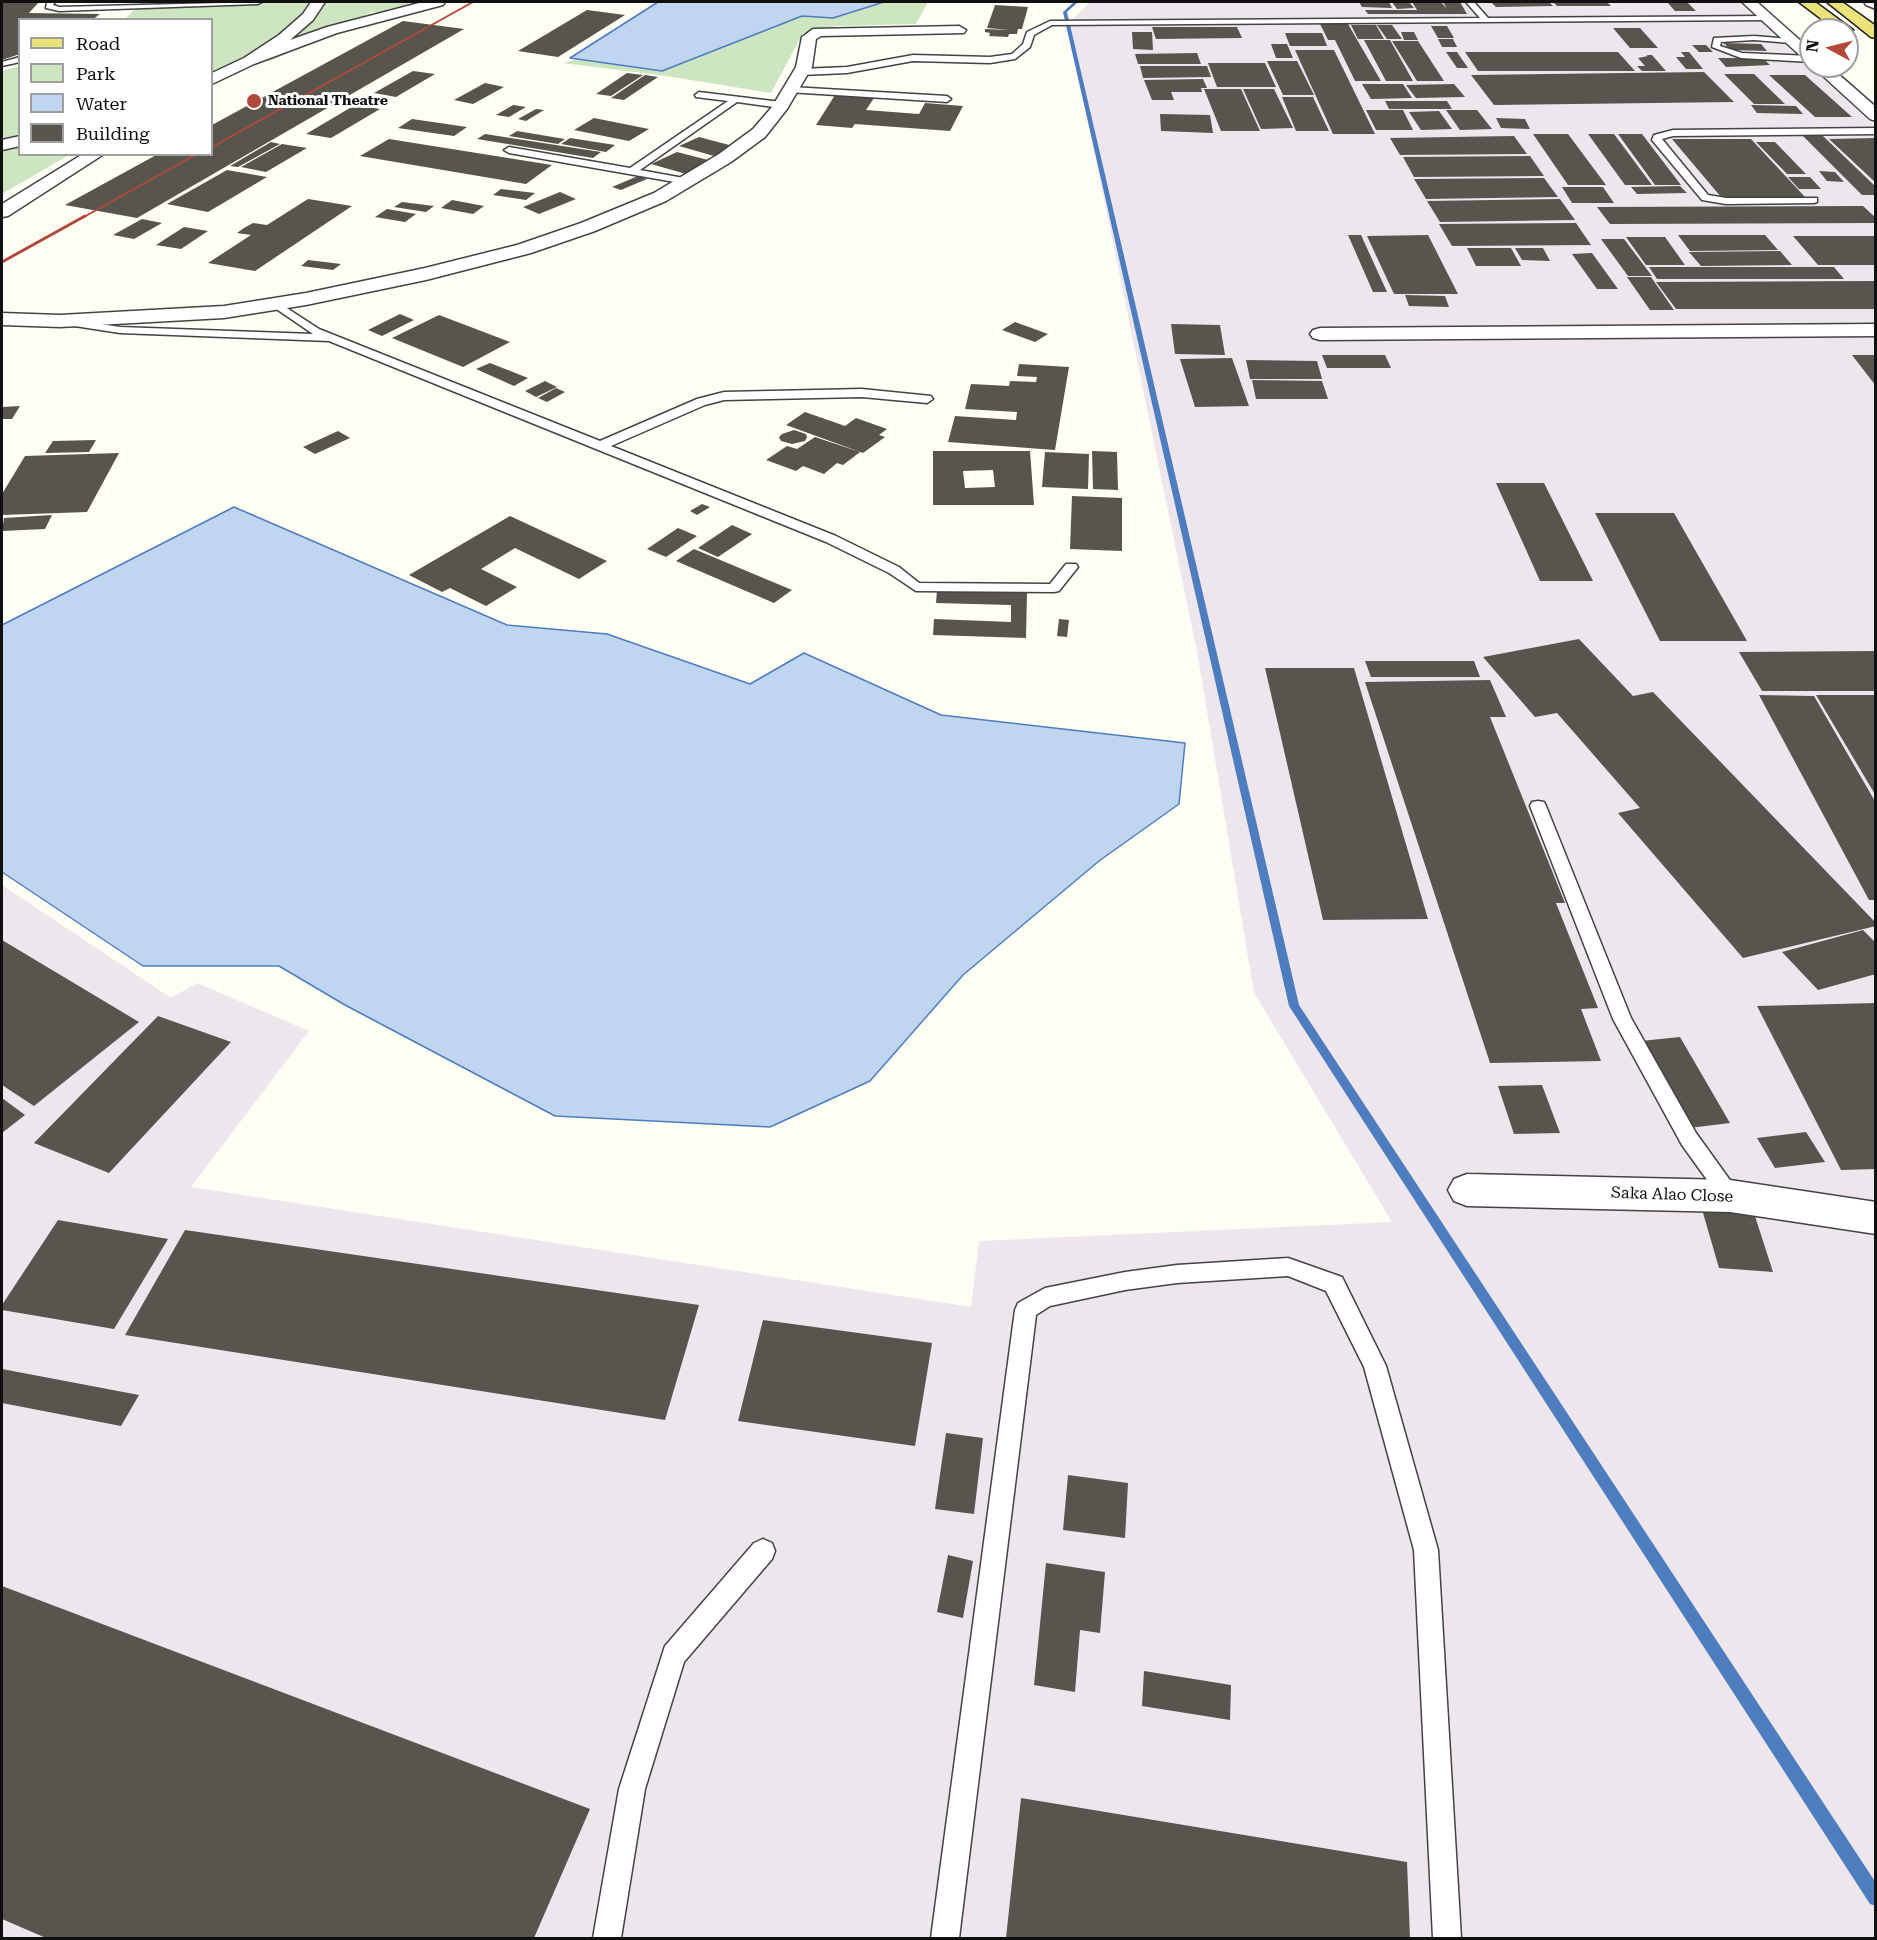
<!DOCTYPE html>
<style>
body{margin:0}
#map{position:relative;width:1877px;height:1940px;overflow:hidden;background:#fefef5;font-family:"Roboto Serif",serif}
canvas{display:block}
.frame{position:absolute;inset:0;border:3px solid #101010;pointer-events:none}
.legend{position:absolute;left:18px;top:18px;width:195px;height:138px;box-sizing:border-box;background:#fff;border:2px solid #9f9f9f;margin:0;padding:8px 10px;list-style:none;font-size:18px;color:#101010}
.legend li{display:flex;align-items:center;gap:12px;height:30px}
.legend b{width:30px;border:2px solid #9f9f9f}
.north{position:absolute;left:1799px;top:18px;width:60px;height:60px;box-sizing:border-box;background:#fff;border:2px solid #9f9f9f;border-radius:50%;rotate:277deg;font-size:16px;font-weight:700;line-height:24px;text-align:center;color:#101010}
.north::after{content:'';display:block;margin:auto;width:21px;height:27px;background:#b24837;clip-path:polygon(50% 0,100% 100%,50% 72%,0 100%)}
</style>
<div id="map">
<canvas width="1877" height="1940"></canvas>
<div class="frame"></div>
<ul class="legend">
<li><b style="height:8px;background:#e9e37a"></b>Road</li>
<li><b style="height:16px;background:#cde6c1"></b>Park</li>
<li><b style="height:16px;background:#bfd5f0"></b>Water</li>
<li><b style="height:16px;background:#58544e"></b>Building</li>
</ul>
<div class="north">N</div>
</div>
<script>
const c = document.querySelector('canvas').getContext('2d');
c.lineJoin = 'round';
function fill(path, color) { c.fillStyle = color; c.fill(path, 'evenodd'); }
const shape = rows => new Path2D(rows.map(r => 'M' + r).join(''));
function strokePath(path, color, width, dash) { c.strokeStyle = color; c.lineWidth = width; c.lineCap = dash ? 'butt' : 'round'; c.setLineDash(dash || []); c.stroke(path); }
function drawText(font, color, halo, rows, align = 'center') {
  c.font = font + ' "Roboto Serif",serif'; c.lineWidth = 6; c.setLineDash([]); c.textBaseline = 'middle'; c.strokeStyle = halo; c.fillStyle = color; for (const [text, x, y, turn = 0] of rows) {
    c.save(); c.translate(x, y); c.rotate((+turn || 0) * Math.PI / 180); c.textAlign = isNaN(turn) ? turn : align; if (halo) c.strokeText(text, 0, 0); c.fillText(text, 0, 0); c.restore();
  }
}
const industrial = shape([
 [1090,2,1740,2,1875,126,1875,1938,2,1938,2,885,171,998,197,983,309,1031,191,1187,971,1307,979,1241,1392,1222,1254,993,1198,657,1068,24]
]);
const green = shape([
 [142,2,426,2,400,16,372,12,271,61,241,60,212,73,212,20,124,20],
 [790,2,928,2,916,24,837,26,803,33,771,93,666,76,563,63],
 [19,66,20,154,69,155,2,194,2,71]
]);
const water = shape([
 [658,2,884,2,833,18,802,16,662,71,570,58,658,2],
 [234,507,507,625,607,634,750,684,804,653,941,715,1185,743,1179,804,1099,861,963,975,870,1081,770,1127,555,1116,345,1005,279,966,143,966,2,872,2,625,234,507]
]);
const stream = shape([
 [1074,2,1078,2,1067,12,1299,1005,1876,1883,1876,1906,1870,1904,1289,1006,1063,12,1074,2]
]);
const building = shape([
 [2,2,39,2,29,13,100,14,92,20,20,20,20,54,2,60],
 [1359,2,1389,2,1392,8,1362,7],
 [1392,2,1409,2,1414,8,1397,9],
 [1412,2,1441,2,1447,9,1443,2,1460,2,1467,14,1368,14,1365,10,1417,10],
 [1491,2,1549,2,1553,6,1496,7],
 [1553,2,1607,2,1611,6,1557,6],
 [1667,2,1687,2,1696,11,1675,11],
 [995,5,1028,7,1022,29,1018,29,1017,34,1009,34,1008,37,989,36,990,33,985,32,985,29,1010,30,987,28],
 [587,10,625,15,558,57,518,51],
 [403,21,464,29,137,218,65,205,158,154,212,154,212,125],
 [1320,24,1348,24,1381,81,1355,81,1335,40,1328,40],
 [1351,25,1376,25,1384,39,1358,39],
 [1377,25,1392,25,1402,39,1387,39],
 [1431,26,1447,26,1454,38,1438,38],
 [1152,27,1237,27,1242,38,1156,39],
 [1613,28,1640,28,1658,48,1630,48],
 [1132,32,1152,32,1153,50,1133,49],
 [1401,32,1414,32,1418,40,1404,40],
 [1285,33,1322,33,1327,46,1290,46],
 [1438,39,1453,39,1457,47,1442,47],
 [1364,40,1390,40,1413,81,1386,81],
 [1392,41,1418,41,1444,81,1417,81],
 [1724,43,1761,44,1767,51,1730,50],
 [1271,44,1287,44,1293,58,1276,58],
 [1692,45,1706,45,1713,52,1699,52],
 [1295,50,1334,50,1375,134,1333,134],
 [1446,52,1457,52,1468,68,1457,68],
 [1465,52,1618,52,1635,71,1478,71],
 [1681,52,1689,52,1703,69,1686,69,1676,57,1685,57],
 [1197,53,1201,64,1138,64,1135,54],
 [1646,55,1652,55,1666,71,1642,71,1637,66,1645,66,1638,58,1648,56],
 [1718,58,1763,58,1770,65,1726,67],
 [1267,61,1297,61,1314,95,1283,95],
 [1208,63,1265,63,1276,87,1217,87],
 [1140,66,1207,66,1211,77,1143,78],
 [413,71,435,74,396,97,374,93],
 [1704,72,1734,102,1494,105,1471,75],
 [627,73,643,75,611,96,596,94],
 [1724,74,1754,74,1785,104,1754,104],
 [645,75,658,77,624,100,611,98],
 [1769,75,1805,75,1852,117,1815,117],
 [1203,79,1207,88,1201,88,1202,92,1171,92,1174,100,1152,100,1144,80],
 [485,83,504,87,473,104,454,100],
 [1362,84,1403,84,1412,98,1371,99],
 [1454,84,1465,97,1416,98,1406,85],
 [1204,89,1241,89,1260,131,1221,131],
 [1243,89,1274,89,1293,128,1261,129],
 [835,95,874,98,866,110,919,114,925,103,963,106,950,131,855,124,852,128,816,125],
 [1282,97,1313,97,1329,131,1296,131],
 [1385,101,1447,101,1452,109,1389,109],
 [355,105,380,109,331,138,306,134],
 [513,105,526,107,509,117,496,115],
 [1751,105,1796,106,1803,114,1757,113],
 [536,109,544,110,526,121,518,119],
 [1366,110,1403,110,1413,130,1376,130],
 [1446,110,1477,110,1492,129,1460,130],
 [1439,111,1452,129,1421,130,1409,112],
 [1160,114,1210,115,1213,133,1161,131],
 [594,118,649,129,629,141,574,130],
 [1496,118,1525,119,1530,129,1501,128],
 [412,119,467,127,454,136,398,128],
 [517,131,565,139,558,144,509,136],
 [485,134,601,152,593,158,477,139],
 [1533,134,1568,134,1606,185,1568,185],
 [1588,134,1614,134,1652,185,1625,185],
 [1618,134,1642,134,1681,185,1655,185],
 [1514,136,1527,154,1400,155,1390,138],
 [1803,136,1823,136,1876,187,1876,195,1862,195],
 [699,137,733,146,714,156,679,146],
 [570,138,615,145,606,152,561,144],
 [1876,138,1876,183,1829,139],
 [389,139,552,165,526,184,360,156],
 [1672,139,1751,139,1805,197,1721,197],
 [271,142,280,144,238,167,230,166],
 [1756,142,1775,142,1806,174,1787,174],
 [282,144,307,148,266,172,241,167],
 [677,152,712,161,686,174,651,164],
 [1530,156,1544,176,1414,177,1403,157],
 [227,170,267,177,208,212,167,204],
 [1819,171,1835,172,1844,182,1827,181],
 [638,176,647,179,621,190,612,187],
 [1788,177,1810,177,1821,189,1799,189],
 [1544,178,1558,197,1426,199,1414,179],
 [1680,186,1687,193,1637,194,1631,187],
 [1562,187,1603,187,1614,203,1572,203],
 [501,189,535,193,526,200,493,195],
 [560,192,576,199,539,214,523,207],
 [308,199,352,206,255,271,208,263,251,235,237,233,244,228,253,223,267,225],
 [1560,199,1575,220,1440,222,1427,201],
 [452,200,484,206,473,214,441,208],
 [402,202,434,206,426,212,394,207],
 [1863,206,1876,218,1876,223,1610,224,1597,207],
 [387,209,416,214,405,222,375,217],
 [142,219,162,223,134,239,113,235],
 [1576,223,1591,245,1452,246,1439,224],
 [184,227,208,231,181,249,156,245],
 [1348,235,1361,235,1387,292,1373,292],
 [1428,235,1458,294,1394,294,1367,236],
 [1678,235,1765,235,1778,250,1690,251],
 [1793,236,1876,236,1876,265,1818,265],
 [1626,237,1665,237,1685,265,1646,265],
 [1601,239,1624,239,1652,276,1628,276],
 [1467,248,1511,248,1521,266,1476,266],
 [1515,248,1543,248,1550,261,1522,260],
 [1780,251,1792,265,1701,266,1689,252],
 [1592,253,1618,289,1597,289,1572,254],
 [308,260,341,264,333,270,301,266],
 [1649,267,1834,267,1844,279,1657,279],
 [1627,277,1651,277,1674,310,1650,310],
 [1876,281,1876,309,1676,309,1656,282],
 [1405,295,1445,296,1449,307,1409,306],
 [400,314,414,320,382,336,368,330],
 [439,315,510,342,463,367,392,338],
 [1015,322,1048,334,1035,342,1002,330],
 [1171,324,1220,325,1225,355,1175,354],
 [1322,355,1385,355,1391,368,1327,368],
 [1852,355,1876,355,1876,386],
 [1232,358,1249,406,1195,407,1180,359],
 [1246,360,1317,361,1322,379,1250,379],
 [490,363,528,378,514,386,476,369],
 [1019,364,1069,367,1055,450,948,442,955,416,1016,420,1017,412,965,409,971,384,1009,386,1010,381,1036,382,1037,377,1017,376],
 [1252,380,1322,381,1328,399,1256,399],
 [545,381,557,387,536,397,525,391],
 [556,388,565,392,547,402,538,398],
 [20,406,12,419,2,419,2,407],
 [805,412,845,426,856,418,887,429,879,435,885,437,863,453,786,425],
 [794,430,806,434,807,437,805,441,792,444,781,441,779,437,782,434],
 [338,431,350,438,315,454,303,447],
 [815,437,860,452,843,465,837,463,824,474,803,466,796,471,766,460,787,446,797,449],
 [96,440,89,452,45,453,53,441],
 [933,451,1030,451,1034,505,933,505],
 [993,470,995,487,965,488,963,471],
 [1092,451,1117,452,1118,490,1093,489],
 [1045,452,1089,454,1088,489,1042,487],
 [119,453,87,512,2,515,2,494,25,456],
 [1496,483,1544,483,1593,581,1540,581],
 [1072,496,1122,498,1122,551,1070,549],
 [702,504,710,507,697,515,690,511],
 [1595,513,1674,513,1747,641,1660,641],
 [52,515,45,529,2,531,4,518],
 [510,516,607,561,579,579,515,548,481,569,517,587,486,606,450,588,442,592,409,575],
 [732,525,752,534,718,557,698,548],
 [678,528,697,536,666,557,647,549],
 [694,549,792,590,774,603,676,561],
 [937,590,1027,593,1026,638,933,635,934,619,1011,622,1011,605,936,603],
 [1059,619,1069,620,1067,637,1057,636],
 [1579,639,1633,696,1653,692,1876,923,1876,926,1743,958,1618,813,1640,808,1557,713,1535,717,1483,657],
 [1876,651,1876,691,1762,691,1739,652],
 [1365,661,1474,661,1480,677,1371,677],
 [1265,668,1354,668,1428,919,1323,920],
 [1490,680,1506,717,1490,717,1565,903,1556,903,1598,1008,1581,1009,1601,1061,1490,1063,1365,682],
 [1759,695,1814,696,1876,803,1876,900,1869,900],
 [1816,695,1876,695,1876,796],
 [1863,930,1876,943,1876,974,1818,990,1782,952],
 [2,940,139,1022,34,1106,2,1085],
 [1876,1003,1876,1169,1841,1170,1757,1006],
 [158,1016,231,1042,109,1173,34,1143],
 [1680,1037,1730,1123,1689,1128,1641,1041],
 [1542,1085,1560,1133,1514,1134,1498,1086],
 [2,1098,25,1115,2,1133],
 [1806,1132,1825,1162,1775,1168,1757,1138],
 [1701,1206,1753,1210,1773,1272,1719,1268],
 [58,1220,168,1239,114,1329,2,1310,2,1305],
 [185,1230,699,1305,665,1420,125,1335],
 [763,1320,932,1343,915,1446,738,1421],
 [2,1369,139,1395,121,1426,2,1403],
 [946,1433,983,1438,974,1514,935,1509],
 [1068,1475,1128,1483,1125,1538,1063,1530],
 [948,1555,973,1561,963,1618,937,1612],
 [1046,1563,1105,1572,1100,1633,1080,1630,1075,1692,1034,1685],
 [2,1586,590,1809,534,1938,46,1938,2,1919],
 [1144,1671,1231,1685,1230,1720,1142,1706],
 [1021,1798,1407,1862,1410,1938,1006,1938]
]);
const service = shape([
 [47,2,55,2,53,5,59,7,262,2,258,4,59,11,46,8,47,2],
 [1466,2,1474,2,1488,18,1767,16,1771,18,1767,20,1052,25,1034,35,1030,47,1015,59,990,63,913,61,847,73,801,75,797,72,801,69,847,67,913,55,990,57,1012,54,1023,44,1027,32,1050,21,1480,18,1466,2],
 [1754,36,1791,39,1795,41,1791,43,1754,40,1721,42,1720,46,1742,53,1811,56,1811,62,1741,58,1712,47,1714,38,1754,36],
 [20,57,20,62,2,66,2,62,20,57],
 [791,87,947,96,951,99,947,102,788,92,787,90,791,87],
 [699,92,781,102,785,105,781,108,737,102,640,170,689,179,691,181,686,184,509,153,504,150,509,147,630,168,728,101,696,97,695,95,699,92],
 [1876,128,1876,134,1673,136,1662,139,1708,195,1726,198,1817,198,1817,202,1814,203,1726,204,1702,200,1652,140,1654,135,1673,130,1876,128],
 [276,301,319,329,600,441,697,399,724,392,862,389,931,396,933,399,927,403,862,397,724,400,705,405,611,446,836,536,899,567,919,583,1050,584,1066,564,1076,564,1078,567,1059,591,1054,592,916,591,889,573,826,542,329,341,120,333,68,325,62,322,68,319,120,327,313,334,272,306,272,302,276,301],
 [1538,801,1544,802,1546,806,1631,1018,1696,1133,1737,1190,1740,1196,1737,1202,1730,1205,1723,1202,1682,1145,1613,1019,1530,806,1532,802,1538,801],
 [1288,1258,1342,1277,1386,1366,1438,1550,1461,1938,1433,1938,1414,1550,1364,1367,1326,1291,1288,1276,1177,1283,1125,1290,1050,1306,1036,1315,959,1938,931,1938,1015,1310,1018,1303,1045,1288,1125,1272,1177,1265,1288,1258],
 [763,1539,772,1543,775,1551,772,1559,684,1662,645,1789,621,1938,593,1938,619,1789,665,1646,754,1543,763,1539]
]);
const minor = shape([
 [311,2,325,2,313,20,290,40,327,27,423,2,445,2,443,5,337,33,254,64,212,84,212,73,244,58,279,35,303,14,311,2],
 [959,26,966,30,964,33,821,36,816,39,812,67,787,109,765,137,731,162,666,201,595,231,531,253,426,280,306,305,224,318,60,327,2,325,2,313,60,315,224,306,306,293,425,268,517,245,581,223,654,193,719,154,753,129,772,107,796,67,802,37,813,29,959,26],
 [20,136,20,146,2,150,2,140,20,136],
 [83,154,104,154,8,216,2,217,2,204,83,154],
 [1876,324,1876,336,1320,340,1313,338,1310,334,1313,330,1320,328,1876,324],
 [1467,1174,1730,1180,1876,1202,1876,1234,1730,1212,1467,1206,1454,1201,1448,1190,1454,1179,1467,1174]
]);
const tertiary = shape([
 [1742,2,1757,2,1811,50,1811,63,1806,61,1742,2],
 [1864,2,1876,2,1876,9,1866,5,1864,2],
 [1812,66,1829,66,1876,107,1876,121,1870,119,1812,66]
]);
const primary = shape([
 [1799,2,1815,2,1853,30,1847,34,1847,30,1836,30,1799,2],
 [1827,2,1842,2,1876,26,1876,38,1871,37,1827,2]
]);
const railFar1 = shape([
 [212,147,473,2],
 [82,218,197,154]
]);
const rail = shape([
 [2,262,85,216]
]);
const markers = [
 [254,101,8,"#b24837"]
];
const farPoinames = [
 ["National Theatre",268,101]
];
const streetNames = [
 ["Saka Alao Close",1672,1195,2]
];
fill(industrial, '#eee6ed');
fill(green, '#cde6c1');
fill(water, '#bfd5f0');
strokePath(water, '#4e7dbf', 1.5);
fill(stream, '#4e7dbf');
fill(building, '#58544e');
strokePath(service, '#434343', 3);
strokePath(minor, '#434343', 3);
strokePath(tertiary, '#434343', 3);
strokePath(primary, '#212121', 3);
fill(service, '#fff');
fill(minor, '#fff');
fill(tertiary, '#fff');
fill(primary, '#e9e37a');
strokePath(railFar1, '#b24837', 2);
strokePath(rail, '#b24837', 3);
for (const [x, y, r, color] of markers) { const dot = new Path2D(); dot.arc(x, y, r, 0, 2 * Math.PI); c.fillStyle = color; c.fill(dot); strokePath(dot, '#fff', 2); }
drawText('bold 14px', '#101010', '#fff', farPoinames, 'left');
drawText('16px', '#101010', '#fff', streetNames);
</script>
